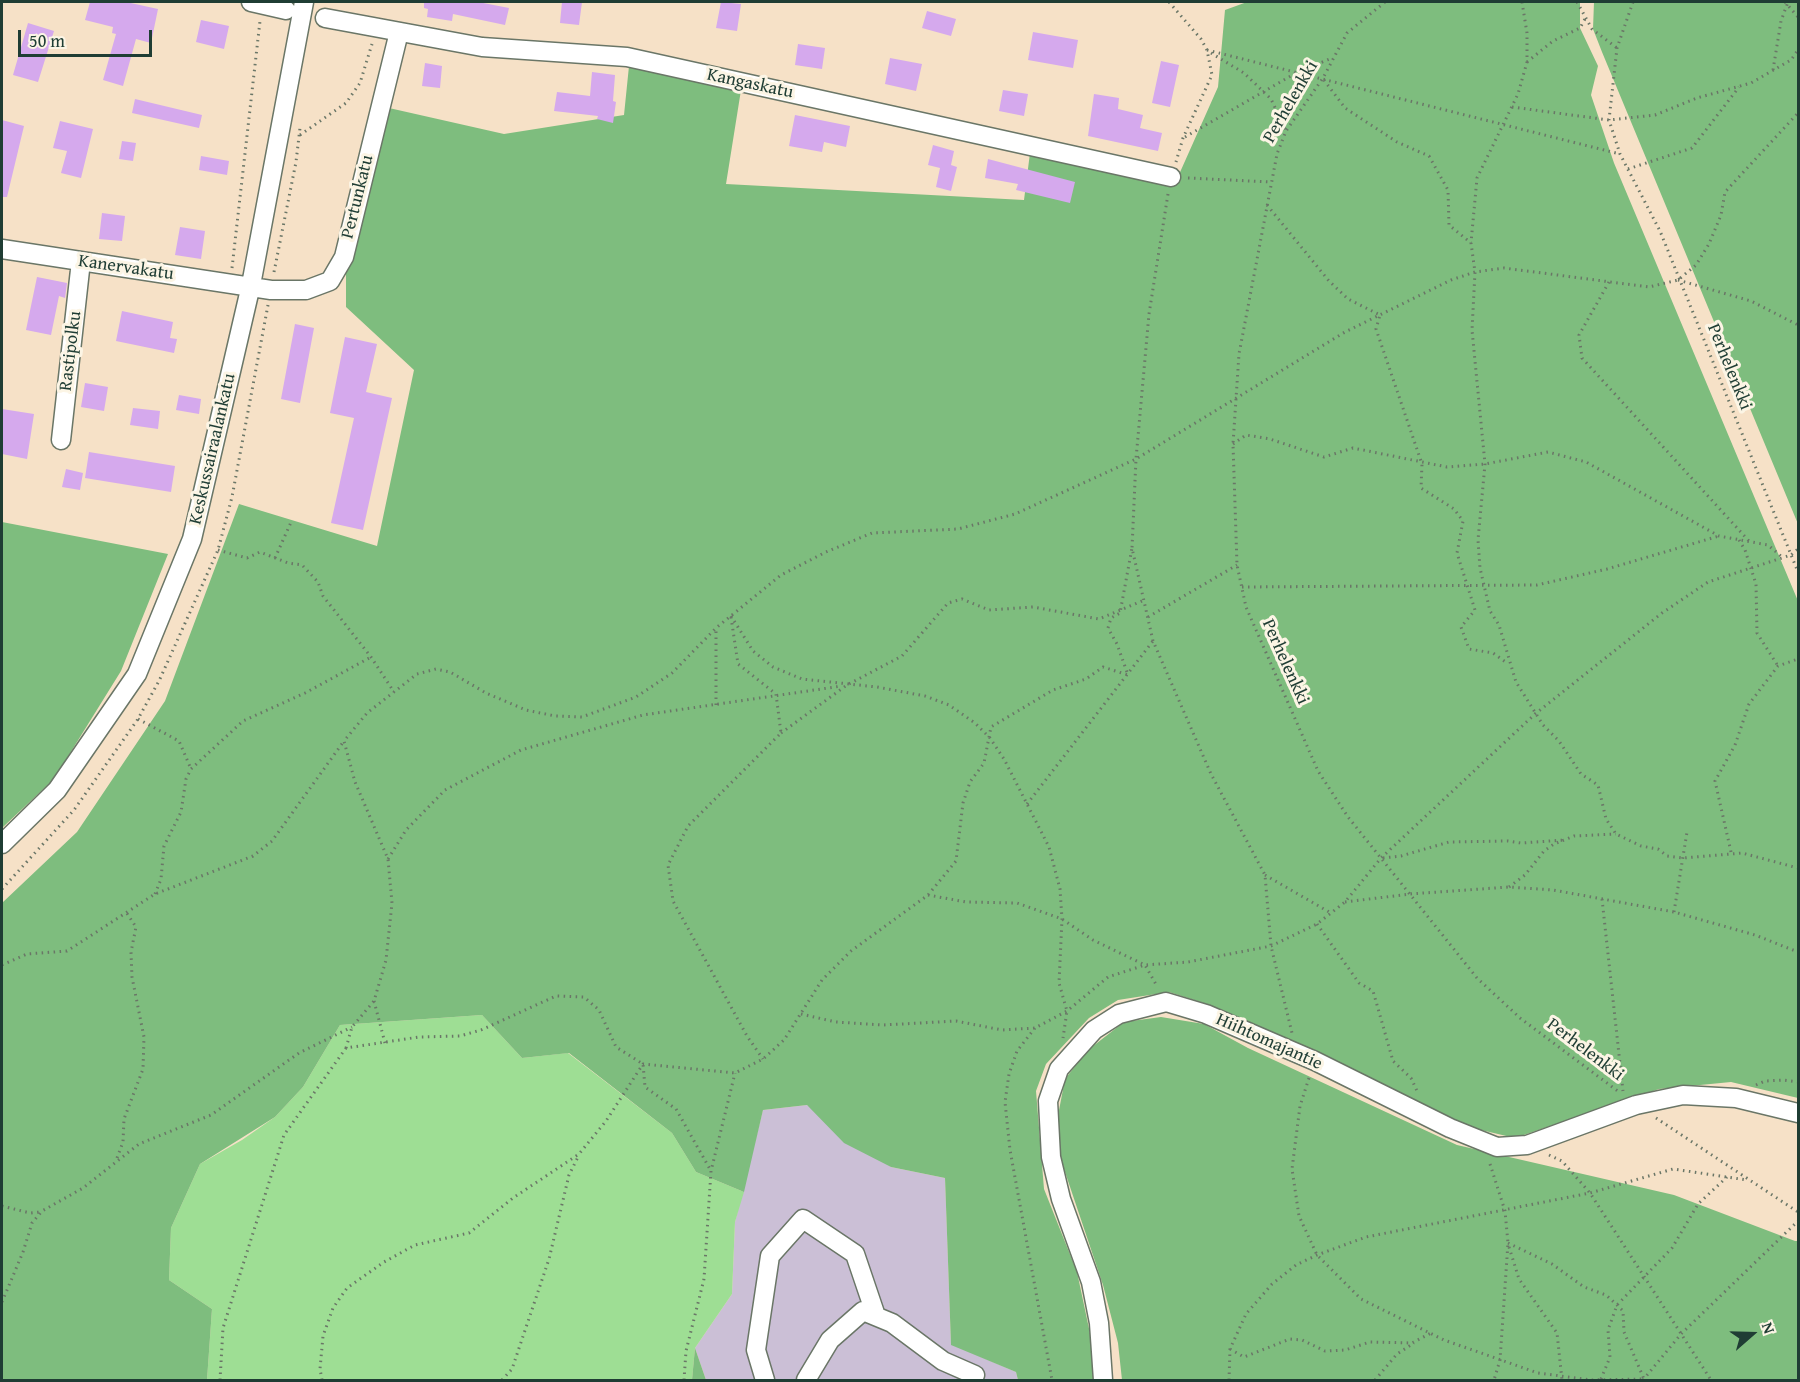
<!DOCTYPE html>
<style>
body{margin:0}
#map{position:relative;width:1800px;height:1382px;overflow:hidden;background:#f6e1c7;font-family:"Gentium Book Plus",serif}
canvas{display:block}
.frame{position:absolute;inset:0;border:3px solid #1f3d34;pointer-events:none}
.north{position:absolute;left:1722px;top:1304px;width:60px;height:60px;-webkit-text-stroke:4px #fcf5e5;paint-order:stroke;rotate:70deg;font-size:16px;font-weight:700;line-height:24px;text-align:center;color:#1f3d34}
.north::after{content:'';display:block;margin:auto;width:21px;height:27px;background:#1f3d34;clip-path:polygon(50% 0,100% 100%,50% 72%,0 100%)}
.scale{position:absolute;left:18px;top:30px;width:134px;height:27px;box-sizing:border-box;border:3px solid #1f3d34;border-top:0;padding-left:8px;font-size:18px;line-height:21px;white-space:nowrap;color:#1f3d34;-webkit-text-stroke:4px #fcf5e5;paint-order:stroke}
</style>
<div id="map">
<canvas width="1800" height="1382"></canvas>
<div class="frame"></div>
<div class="north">N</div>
<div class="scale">50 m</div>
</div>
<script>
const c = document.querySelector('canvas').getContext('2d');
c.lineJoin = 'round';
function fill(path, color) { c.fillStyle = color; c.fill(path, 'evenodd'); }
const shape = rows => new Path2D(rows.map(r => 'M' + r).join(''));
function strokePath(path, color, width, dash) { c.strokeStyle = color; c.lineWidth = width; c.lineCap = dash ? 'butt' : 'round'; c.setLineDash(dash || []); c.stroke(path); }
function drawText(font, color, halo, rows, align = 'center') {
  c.font = font + ' "Gentium Book Plus",serif'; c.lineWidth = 6; c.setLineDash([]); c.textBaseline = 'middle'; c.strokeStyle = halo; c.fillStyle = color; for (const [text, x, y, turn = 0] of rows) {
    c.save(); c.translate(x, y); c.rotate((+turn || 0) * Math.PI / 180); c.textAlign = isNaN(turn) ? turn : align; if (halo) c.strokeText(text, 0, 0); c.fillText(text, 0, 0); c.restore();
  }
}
const industrial = shape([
 [807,1105,891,1167,945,1178,951,1344,1016,1372,1018,1380,706,1380,695,1348,732,1294,735,1222,763,1110]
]);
const green = shape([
 [482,1015,522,1058,568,1053,672,1133,696,1172,744,1192,735,1222,732,1294,695,1348,692,1380,207,1380,212,1309,169,1280,171,1228,200,1164,242,1140,275,1117,303,1087,340,1025]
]);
const forest = shape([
 [1247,2,1580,2,1580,28,1598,66,1591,95,1614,163,1798,601,1798,1098,1731,1082,1659,1089,1515,1138,1464,1126,1207,1004,1169,992,1118,1000,1089,1018,1046,1064,1036,1091,1044,1189,1077,1272,1091,1338,1093,1380,1018,1380,1016,1372,951,1345,945,1178,891,1167,844,1143,807,1105,763,1110,744,1192,696,1172,672,1133,569,1053,522,1058,482,1015,340,1025,303,1087,275,1117,200,1164,171,1228,169,1280,212,1309,207,1380,2,1380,2,903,77,832,165,701,239,504,377,546,414,370,346,307,346,265,389,108,504,134,624,115,629,66,741,90,726,184,1024,200,1030,153,1177,179,1218,87,1225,10],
 [1594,2,1798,2,1798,524,1602,52,1593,29],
 [2,522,168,554,121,671,54,779,2,828],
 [1161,1017,1204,1024,1248,1048,1457,1145,1674,1195,1795,1241,1798,1241,1798,1380,1122,1380,1118,1343,1103,1285,1064,1169,1055,1131,1065,1079,1088,1050,1124,1022],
 [695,1348,706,1380,692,1380]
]);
const building = shape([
 [90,2,126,2,158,9,151,43,136,39,123,86,103,80,116,34,112,33,113,27,85,20],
 [424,2,478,2,509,8,505,25,453,14,452,21,427,17,428,9,424,8],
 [562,2,582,2,579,25,560,23],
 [721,2,741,4,737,31,716,28],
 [927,11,956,19,951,36,922,28],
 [201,20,229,26,224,49,196,42],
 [28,23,54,31,38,82,13,75],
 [1033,32,1078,40,1073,68,1028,60],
 [798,44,825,48,822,69,795,65],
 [890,58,922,64,916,91,885,84],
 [1161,61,1179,65,1170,107,1152,103],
 [425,63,442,66,440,88,422,86],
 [592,72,615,75,613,101,616,102,613,123,597,119,598,116,554,111,557,92,590,96],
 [1003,90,1028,94,1024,116,999,111],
 [1094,94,1119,98,1118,109,1143,115,1140,128,1162,133,1158,151,1088,136],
 [135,99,202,115,199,128,132,113],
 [795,115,850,126,846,147,824,142,822,152,789,146],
 [2,120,24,126,7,197,2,197],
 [60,121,93,129,81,178,61,173,67,151,53,148],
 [122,141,136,143,133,161,119,159],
 [933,145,954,151,951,165,957,167,951,191,936,187,940,168,928,165],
 [201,156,229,161,227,175,199,170],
 [988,159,1075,182,1070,203,1016,190,1018,184,985,178],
 [102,213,125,216,122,241,99,239],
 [180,227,205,231,201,259,175,255],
 [37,277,67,283,65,298,59,296,51,335,26,330],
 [122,311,173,322,170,338,177,339,174,353,116,341],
 [295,324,314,328,300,403,281,399],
 [345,337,377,344,366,392,392,398,363,530,331,523,354,418,330,413],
 [85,383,108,387,104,411,81,407],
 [179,395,201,399,199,414,176,410],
 [133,408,160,411,158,429,130,425],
 [2,409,34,414,27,459,2,454],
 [89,452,175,466,171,492,85,478],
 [66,469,83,473,80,490,62,487]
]);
const path = shape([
 [1169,2,1201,39,1207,50,1212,75,1183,138,1176,162],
 [1385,2,1347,33,1323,78,1286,131,1277,154,1239,354,1233,444,1237,565,1246,607,1318,771,1348,817,1477,978,1520,1018,1619,1092],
 [1522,2,1527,33,1527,62,1518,94,1477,178,1471,243,1475,272,1472,330,1485,464,1478,540,1480,568,1490,611,1499,625,1516,682,1543,725,1559,741,1581,774,1598,785,1606,819,1616,834,1641,846,1658,849,1667,856,1683,858,1742,853,1798,868],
 [1577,2,1592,29,1617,48],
 [1633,2,1617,48,1609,120,1620,154,1660,231,1798,572],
 [1785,2,1798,17],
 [1207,50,1620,154],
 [1211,53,1244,73,1271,99,1286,131],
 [1527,62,1553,41,1580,28,1586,17],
 [1773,70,1781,21,1788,2],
 [1324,80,1345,108,1397,142,1429,156,1448,190,1449,225,1471,243],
 [1512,107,1609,120,1655,115,1697,98,1751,83,1791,60,1798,50],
 [300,135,346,103,360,83,372,44],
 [1185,137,1296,73,1332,58],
 [1628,169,1692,148,1739,87],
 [1188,178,1271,182],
 [1168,194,1149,314,1136,459,1132,548,1153,641,1211,774,1265,875,1271,946,1292,1033],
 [1267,205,1329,281,1348,299,1380,315,1376,329,1422,464,1421,488,1454,509,1463,521,1457,553,1475,610,1461,627,1469,649,1493,653,1507,663],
 [232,268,260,21],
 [274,272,296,162,300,128],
 [1678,280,1751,301,1798,325],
 [1609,282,1579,335,1582,358,1749,541],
 [1233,444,1246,435,1270,439,1324,457,1353,448,1447,467,1485,464,1548,452,1586,462,1719,536,1768,545,1782,557],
 [1739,540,1745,550,1756,584,1757,633,1778,666],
 [218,550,247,558,260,552,288,563,302,565,318,582,323,596,371,657,394,692],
 [275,558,292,520],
 [1242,587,1537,585,1607,569,1719,536],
 [731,616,753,651,773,667,802,679,877,687,925,696,949,705,975,723,990,738,1004,759,1049,847,1060,889,1062,919,1059,983,1067,1011,1063,1038],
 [731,617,738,664,776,694,781,733,688,826,668,865,673,901,747,1036,763,1059],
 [1148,617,1237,565],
 [716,705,716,629],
 [138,719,179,741,191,769],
 [781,733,847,685,902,656,948,603,962,599,989,610,1033,607,1099,619,1142,601],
 [1027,804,1153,641],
 [1731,852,1715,781,1735,745,1749,704,1778,666,1798,659],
 [1383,858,1401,856,1449,842,1508,841,1521,843,1564,840],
 [388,859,406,830,445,790,521,750,643,715,842,686],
 [1265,875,1331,913],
 [1509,887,1525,875,1544,851,1554,844,1574,836,1616,834],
 [2,889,74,810,138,719,159,681,218,550,232,497,268,305],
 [155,894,161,879,164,846,181,812,186,779,191,769,243,721,305,693,371,657],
 [928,895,966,902,1017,903,1062,919,1093,940,1145,965,1157,986],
 [1602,899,1623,1091],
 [1345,902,1410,894,1509,887,1553,890,1674,912,1755,935,1798,952],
 [1674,912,1687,832],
 [1317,924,1359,983,1373,991,1393,1061,1411,1078,1418,1093],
 [2,965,27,954,67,951,155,894,253,856,272,841,344,741],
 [374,1001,385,1043],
 [801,1014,836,1022,883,1025,956,1021,1002,1030,1035,1028,1067,1011,1108,977,1145,965,1188,962,1271,946,1317,924,1345,902,1381,858,1535,714,1662,613,1708,582,1791,555,1798,549],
 [1035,1028,1017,1051,1009,1074,1005,1102,1010,1150,1052,1380],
 [346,1048,352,1027,374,1001,386,960,392,903,388,859,355,782,344,741,367,713,417,674,436,669,450,672,486,693,526,710,555,716,582,717,636,697,672,673,716,628,781,575,826,552,872,533,958,529,1015,514,1136,459,1345,332,1451,280,1475,272,1504,268,1649,287,1678,280,1696,265,1709,244,1721,215,1725,192,1798,113],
 [1309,1078,1300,1106,1292,1169,1299,1216,1317,1255,1361,1299,1444,1340,1538,1373,1591,1380,1644,1379],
 [1756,1085,1765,1081,1783,1080,1798,1082],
 [1656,1118,1798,1212],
 [1549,1155,1562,1161,1590,1193,1711,1380],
 [117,1158,123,1142,124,1119,143,1069,144,1037,132,977,131,952,136,927,126,912],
 [1490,1164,1505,1211,1508,1243,1500,1360,1494,1380],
 [2,1206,30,1213,40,1212],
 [1508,1243,1552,1264,1584,1287,1606,1295,1617,1305,1623,1311,1624,1332,1644,1379],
 [1509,1247,1519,1279,1557,1333,1562,1380],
 [2,1302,23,1252,32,1223,42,1211,83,1188,139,1144,211,1115,299,1053,352,1027],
 [1230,1349,1244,1357,1290,1339,1302,1340,1325,1351,1345,1350,1370,1342,1412,1343,1431,1333],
 [1601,1379,1610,1357,1608,1330,1617,1305,1672,1248,1698,1204,1727,1177],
 [220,1380,223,1328,284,1135,346,1048,419,1037,460,1036,481,1030,556,996,584,997,599,1010,616,1047,643,1064,645,1087,676,1109,711,1171],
 [322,1380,320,1369,323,1336,333,1308,347,1288,384,1262,415,1245,469,1233,513,1198,579,1154,606,1121,643,1064,735,1073,763,1059,784,1040,822,980,851,951,928,895,956,861,963,803,970,782,984,763,991,727,1053,690,1086,679,1103,667,1128,675,1117,644,1108,628,1111,618,1120,613,1132,548],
 [502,1380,512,1369,549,1259,569,1175,578,1157],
 [684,1380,686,1351,704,1279,711,1171,735,1073],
 [1229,1380,1230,1349,1246,1314,1272,1284,1296,1265,1317,1255,1366,1237,1590,1193,1673,1169,1747,1180],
 [1375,1380,1397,1354,1414,1343],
 [1643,1380,1681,1334,1798,1221]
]);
const minor = shape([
 [251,2,286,10],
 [325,18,482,47,627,57,1171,177],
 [2,249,271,290,306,290,330,281,344,257,399,32],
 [61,440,81,261],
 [2,844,57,790,137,674,192,539,251,285,304,2],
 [765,1380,756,1350,770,1256,803,1219,855,1254,876,1316],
 [806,1380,830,1340,863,1311,892,1323,943,1361,975,1375],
 [1103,1380,1099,1323,1091,1282,1061,1199,1051,1157,1048,1101,1059,1069,1094,1030,1119,1014,1166,1002,1206,1014,1315,1061,1450,1128,1497,1147,1527,1145,1636,1105,1683,1095,1736,1098,1798,1113]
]);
const streetNames = [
 ["Kangaskatu",750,84,12],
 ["Perhelenkki",1291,102,-60],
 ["Pertunkatu",358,197,-76],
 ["Kanervakatu",126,268,8],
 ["Rastipolku",71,351,-83],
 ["Perhelenkki",1729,367,68],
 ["Keskussairaalankatu",213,449,-77],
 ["Perhelenkki",1285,662,66],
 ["Hiihtomajantie",1269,1042,24],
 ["Perhelenkki",1585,1050,37]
];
fill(industrial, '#cbbfd6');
fill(green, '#9ede94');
fill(forest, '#7ebd7e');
fill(building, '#d5a9ed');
strokePath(minor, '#6a7667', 21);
strokePath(path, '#6a7667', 3, [1.5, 4.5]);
strokePath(minor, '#fff', 18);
drawText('18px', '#1f3d34', '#fcf5e5', streetNames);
</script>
